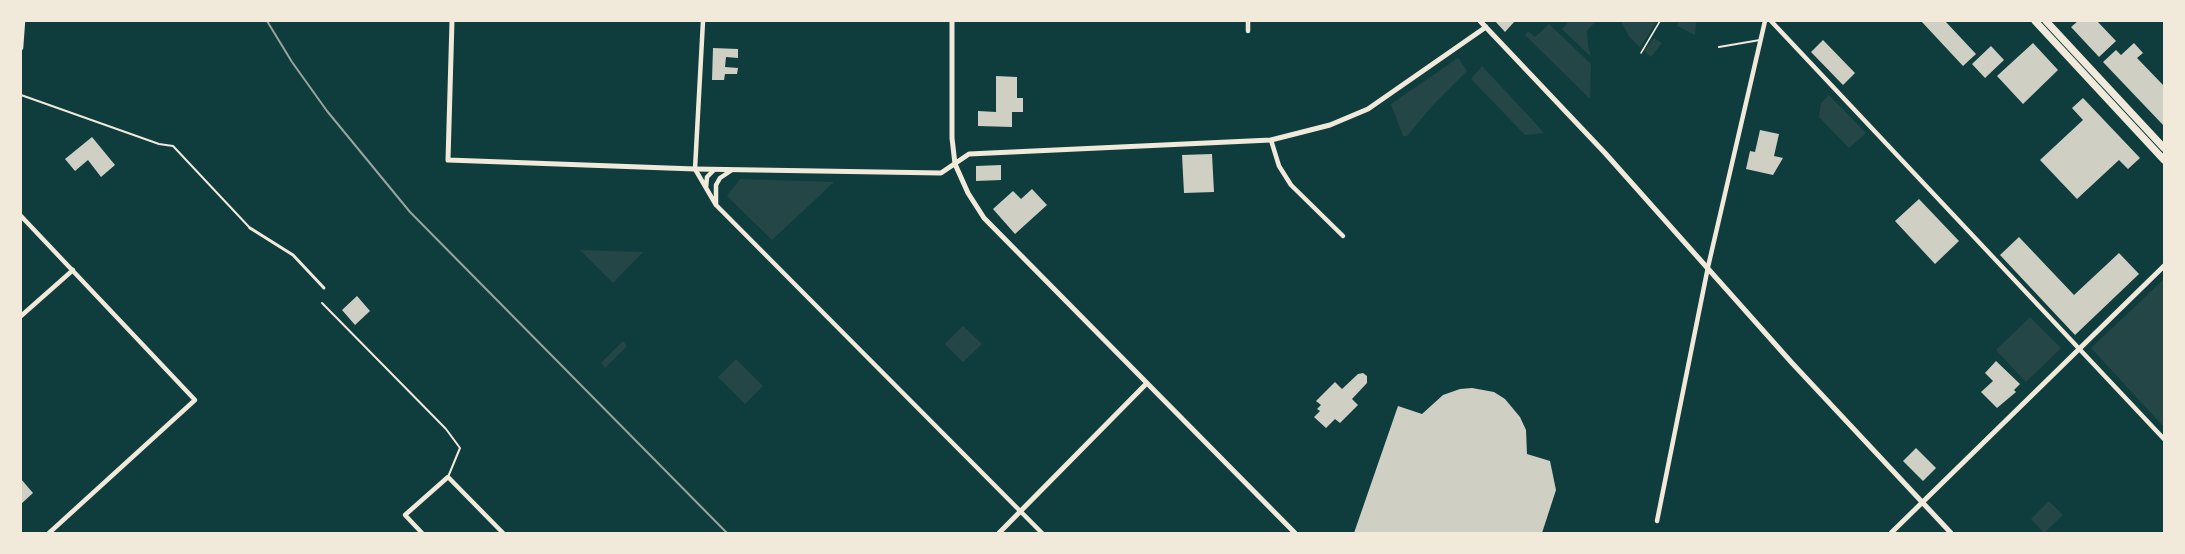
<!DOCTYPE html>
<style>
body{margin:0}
#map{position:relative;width:2185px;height:554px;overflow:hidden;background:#0f3d3e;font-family:"Alegreya Sans",sans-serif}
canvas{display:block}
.frame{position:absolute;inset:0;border:22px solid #f1e9da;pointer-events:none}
</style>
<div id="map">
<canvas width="2185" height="554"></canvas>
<div class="frame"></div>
</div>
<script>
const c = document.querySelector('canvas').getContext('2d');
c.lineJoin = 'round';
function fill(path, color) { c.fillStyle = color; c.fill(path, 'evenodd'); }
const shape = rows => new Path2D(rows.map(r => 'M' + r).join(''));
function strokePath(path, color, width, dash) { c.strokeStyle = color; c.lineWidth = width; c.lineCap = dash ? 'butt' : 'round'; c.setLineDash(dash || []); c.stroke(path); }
const green = shape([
 [1569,21,1596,21,1587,31,1588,46,1591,57,1562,29],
 [1621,21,1657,21,1640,48,1629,36],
 [1679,21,1696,21,1695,35,1677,26],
 [1549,24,1591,64,1590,99,1525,35,1528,31,1535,37],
 [1654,38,1662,43,1651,57,1644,51],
 [1458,58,1467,71,1433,105,1407,136,1403,136,1391,104],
 [1482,66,1537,125,1544,133,1525,135,1471,79],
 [1829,95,1866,133,1849,148,1819,117,1821,103],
 [740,179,834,182,772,240,727,196],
 [580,250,643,252,613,283],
 [2164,279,2164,427,2091,348],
 [2030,317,2061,348,2026,382,1996,350],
 [963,326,982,344,963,362,945,344],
 [623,341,627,346,605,368,601,363],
 [736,359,763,386,745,404,718,377],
 [2049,501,2063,515,2044,533,2031,519]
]);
const building = shape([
 [1495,21,1515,21,1505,32],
 [1921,21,1945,21,1976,54,1963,66],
 [2078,21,2097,21,2116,41,2099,57,2071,27],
 [1823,40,1855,73,1843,85,1811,52],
 [2033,43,2058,70,2023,104,1997,76],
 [2134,43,2143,53,2137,58,2164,86,2164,126,2103,62,2116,50,2121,55],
 [1991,46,2004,60,1985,78,1972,64],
 [713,48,738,49,738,58,726,57,725,67,738,68,737,74,725,74,724,80,712,80],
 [996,76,1017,77,1017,98,1023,98,1023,112,1012,112,1012,127,978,126,978,111,996,112],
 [2083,98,2140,158,2128,169,2119,160,2077,199,2040,160,2083,120,2072,108],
 [1760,130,1779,134,1774,156,1783,158,1773,175,1746,169,1750,151,1755,152],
 [92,137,115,165,101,177,88,160,75,171,65,159],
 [1212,154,1214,192,1184,193,1182,155],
 [1001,165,1001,180,976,181,976,166],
 [1032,189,1047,205,1015,234,993,209,1013,191,1021,199],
 [1919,199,1959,241,1935,264,1895,221],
 [2019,237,2074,295,2119,253,2139,274,2075,335,2000,255],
 [357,296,370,311,355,325,342,310],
 [1996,361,2020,384,2014,390,2016,392,1997,408,1981,392,1993,381,1985,373],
 [1363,373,1367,376,1367,383,1352,399,1358,405,1340,423,1335,419,1326,428,1314,417,1320,411,1317,409,1321,405,1316,401,1335,382,1342,389,1358,374],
 [1472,388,1494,392,1505,399,1520,417,1526,430,1527,454,1550,461,1556,490,1542,533,1354,533,1398,406,1422,414,1443,395,1460,389],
 [1916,448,1936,468,1923,481,1903,461],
 [21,479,33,493,21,504]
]);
const path = shape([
 [1641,53,1660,21]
]);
const service = shape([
 [1719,47,1760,40],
 [21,95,159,144,173,146,250,228],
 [322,303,446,429,460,448,448,477]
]);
const pedestrian = shape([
 [250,228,293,255,324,288]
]);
const minor = shape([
 [703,21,695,169,716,205,1042,533],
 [1248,21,1248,31],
 [1771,21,2164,439],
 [21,48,23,21],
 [1271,140,1279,166,1291,185,1343,236],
 [706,188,707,177,714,170],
 [716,205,716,185,720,178,732,170],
 [21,216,195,400,49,533],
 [21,316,73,270],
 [1657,521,1708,267,1765,21],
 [422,533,405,515,448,477,503,533]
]);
const tertiary = shape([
 [452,21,448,160,695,169,941,173,969,154,1271,140,1330,125,1368,109,1486,27],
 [952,21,952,138,955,164,968,193,984,218,1295,533],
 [1480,21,1605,153,1792,363,1951,533],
 [999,533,1147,383],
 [1891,533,2164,266]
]);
const primary = shape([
 [2035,21,2164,160],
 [2046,21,2164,148]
]);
const rail = shape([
 [267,21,292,62,327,111,410,212,727,533]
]);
fill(green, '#244646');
fill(building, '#cfcfc3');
strokePath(path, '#f1e9da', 1.5);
strokePath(service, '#f1e9da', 2);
strokePath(pedestrian, '#f1e9da', 3);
strokePath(minor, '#f1e9da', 4.5);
strokePath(tertiary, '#f1e9da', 5);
strokePath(primary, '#f1e9da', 7);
strokePath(rail, '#97a49c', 2);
</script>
